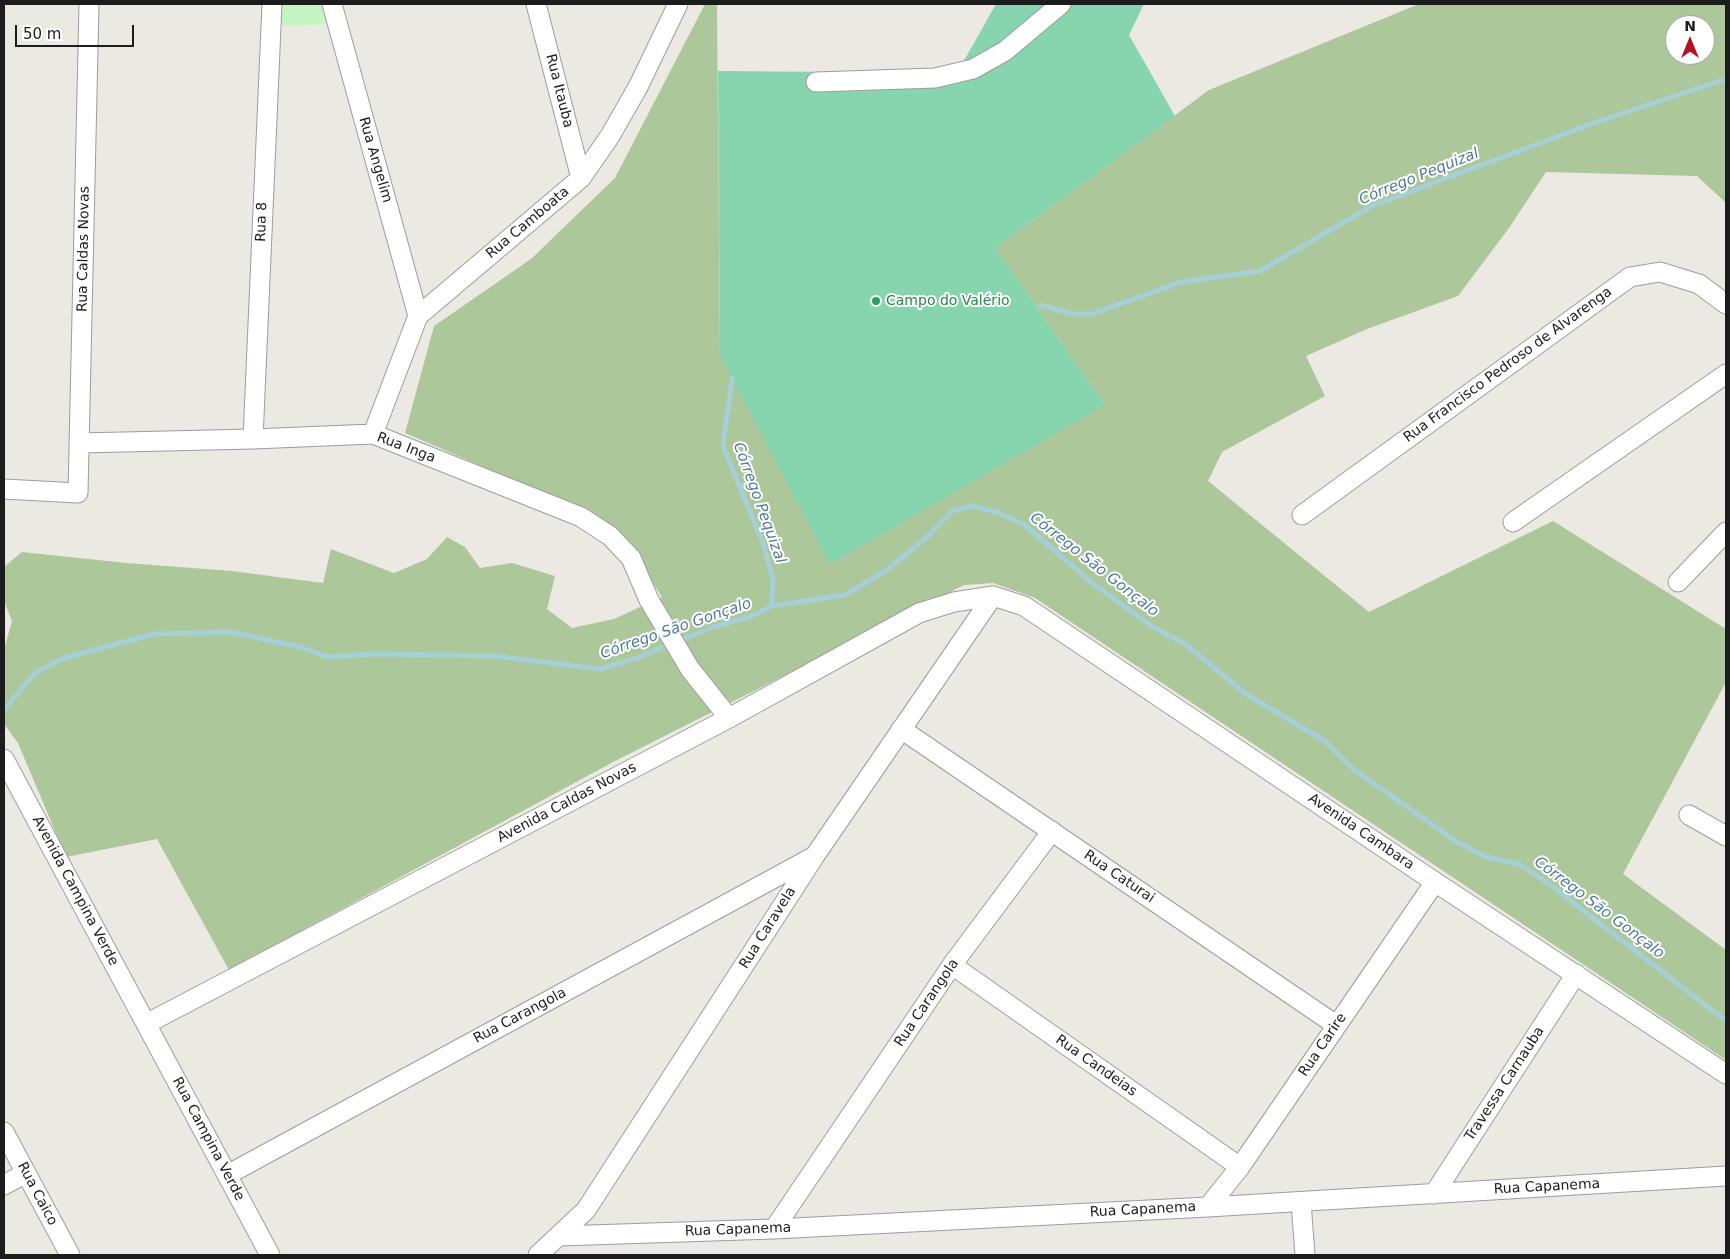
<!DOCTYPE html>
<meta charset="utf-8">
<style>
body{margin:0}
#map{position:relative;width:1730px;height:1259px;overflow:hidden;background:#ece8e2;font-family:"DejaVu Sans",sans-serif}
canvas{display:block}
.frame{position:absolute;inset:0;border:5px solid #1c1c1c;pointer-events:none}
.north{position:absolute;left:1665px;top:15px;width:50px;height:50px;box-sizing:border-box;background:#fff;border:1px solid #a4a4a4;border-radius:50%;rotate:0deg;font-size:14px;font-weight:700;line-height:20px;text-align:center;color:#1c1c1c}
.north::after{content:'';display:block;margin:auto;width:18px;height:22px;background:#b61121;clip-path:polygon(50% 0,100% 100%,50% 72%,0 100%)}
.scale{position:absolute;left:15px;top:25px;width:119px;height:22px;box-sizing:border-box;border:2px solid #1c1c1c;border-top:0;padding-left:6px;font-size:15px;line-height:18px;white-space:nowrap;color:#1c1c1c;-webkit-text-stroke:4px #fff;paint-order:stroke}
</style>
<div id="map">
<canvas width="1730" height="1259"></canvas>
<div class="frame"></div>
<div class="north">N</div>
<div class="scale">50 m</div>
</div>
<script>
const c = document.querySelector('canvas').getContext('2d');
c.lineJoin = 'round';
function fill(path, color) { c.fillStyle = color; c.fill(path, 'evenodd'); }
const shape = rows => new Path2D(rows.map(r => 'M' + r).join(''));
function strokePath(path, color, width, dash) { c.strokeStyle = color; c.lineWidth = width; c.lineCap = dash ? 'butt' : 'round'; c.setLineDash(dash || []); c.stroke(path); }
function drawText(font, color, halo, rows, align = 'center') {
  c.font = font + ' "DejaVu Sans",sans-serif'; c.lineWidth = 4; c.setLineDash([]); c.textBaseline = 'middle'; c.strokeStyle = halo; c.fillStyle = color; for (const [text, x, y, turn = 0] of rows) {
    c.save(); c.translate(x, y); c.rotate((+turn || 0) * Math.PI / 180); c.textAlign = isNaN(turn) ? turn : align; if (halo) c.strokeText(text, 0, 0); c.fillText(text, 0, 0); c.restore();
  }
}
const forest = shape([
 [705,4,717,4,720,355,1105,405,995,248,1209,90,1419,4,1726,4,1726,203,1697,176,1546,172,1509,228,1458,296,1367,329,1306,356,1325,396,1222,452,1208,481,1369,612,1553,521,1726,629,1726,682,1623,874,1726,950,1726,1060,1035,598,993,583,964,585,613,762,229,970,157,839,66,857,18,743,4,724,4,650,12,621,4,601,4,567,22,552,126,563,232,571,323,583,331,549,394,573,427,559,447,537,465,547,480,568,512,563,555,576,547,609,572,628,614,619,662,597,627,542,597,516,405,433,434,326,531,259,615,178],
 [1675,25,1705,25,1705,55,1675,55]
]);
const park = shape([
 [281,4,322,4,327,24,280,26]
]);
const pitch = shape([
 [996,4,1144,4,1129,35,1175,116,995,248,1105,405,830,564,720,355,718,71,957,73]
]);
const stream = shape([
 [1040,305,1073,314,1092,314,1181,282,1260,271,1372,206,1591,124,1726,79],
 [732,378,723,446,763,543,773,579,772,606],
 [678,641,713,627,752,616,772,606,845,595,887,570,926,538,952,511,971,506,997,512,1025,525,1091,582,1121,604,1153,627,1185,644,1246,694,1325,741,1352,768,1454,840,1486,857,1519,864,1545,881,1726,1021],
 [4,710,35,673,61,659,154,634,231,632,300,647,327,657,374,654,495,656,600,669,637,658,670,644]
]);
const minor = shape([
 [332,4,418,316],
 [536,4,581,178],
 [816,82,935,78,973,69,1005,51,1061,4],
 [373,434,418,316,581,178,610,136,638,87,678,4],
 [253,439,272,4],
 [80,443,253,439,373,434,581,517,610,536,631,558,649,600,690,669,729,718],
 [4,489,78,493,89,4],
 [1302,515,1630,277,1660,272,1699,284,1726,304],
 [1513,522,1726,374],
 [1678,582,1726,532],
 [901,729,1336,1025],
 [4,759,270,1255],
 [1689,815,1726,836],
 [952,965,1240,1167],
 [146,1024,729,718,919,613,954,602,993,596,1024,606,1435,882,1726,1074],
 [4,1132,70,1255],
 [227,1175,813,857],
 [4,1185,26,1173],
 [1434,1194,1576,974],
 [1301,1202,1305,1255],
 [1208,1207,1240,1167,1435,882],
 [774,1229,952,965,1052,831],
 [559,1236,774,1229,1208,1207,1726,1176],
 [538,1255,586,1210,814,857,993,596]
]);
const markers = [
 [876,301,5,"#2e9e5b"]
];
const streetNames = [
 ["Rua Itauba",559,91,76],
 ["Rua Angelim",375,160,74],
 ["Rua 8",262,222,-88],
 ["Rua Camboata",528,223,-40],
 ["Rua Caldas Novas",84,249,-89],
 ["Rua Francisco Pedroso de Alvarenga",1508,365,-36],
 ["Rua Inga",406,448,21],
 ["Avenida Caldas Novas",567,803,-28],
 ["Avenida Cambara",1361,832,34],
 ["Rua Caturai",1119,877,34],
 ["Avenida Campina Verde",75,891,62],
 ["Rua Caravela",768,928,-58],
 ["Rua Carangola",927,1003,-56],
 ["Rua Carangola",520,1016,-28],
 ["Rua Carire",1323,1045,-56],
 ["Rua Candeias",1096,1066,35],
 ["Travessa Carnauba",1505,1084,-57],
 ["Rua Campina Verde",208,1139,62],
 ["Rua Capanema",1547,1187,-3],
 ["Rua Caico",37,1194,62],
 ["Rua Capanema",1143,1210,-3],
 ["Rua Capanema",738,1230,-2]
];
const leisureNames = [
 ["Campo do Valério",886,301]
];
const waterNames = [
 ["Córrego Pequizal",1419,177,-22],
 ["Córrego Pequizal",759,503,70],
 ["Córrego São Gonçalo",1094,565,38],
 ["Córrego São Gonçalo",676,629,-19],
 ["Córrego São Gonçalo",1599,908,37]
];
fill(forest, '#acc89a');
fill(park, '#c3f4c2');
fill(pitch, '#87d5af');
strokePath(stream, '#a6d0d7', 5);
strokePath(minor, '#9d9d9d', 21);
strokePath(minor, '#fff', 19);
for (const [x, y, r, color] of markers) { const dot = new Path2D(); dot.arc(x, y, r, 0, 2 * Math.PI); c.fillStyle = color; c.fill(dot); strokePath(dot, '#fff', 2); }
drawText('14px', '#1c1c1c', '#fff', streetNames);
drawText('14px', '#27864d', '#fff', leisureNames, 'left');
drawText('italic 15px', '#4e7b9b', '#fff', waterNames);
</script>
